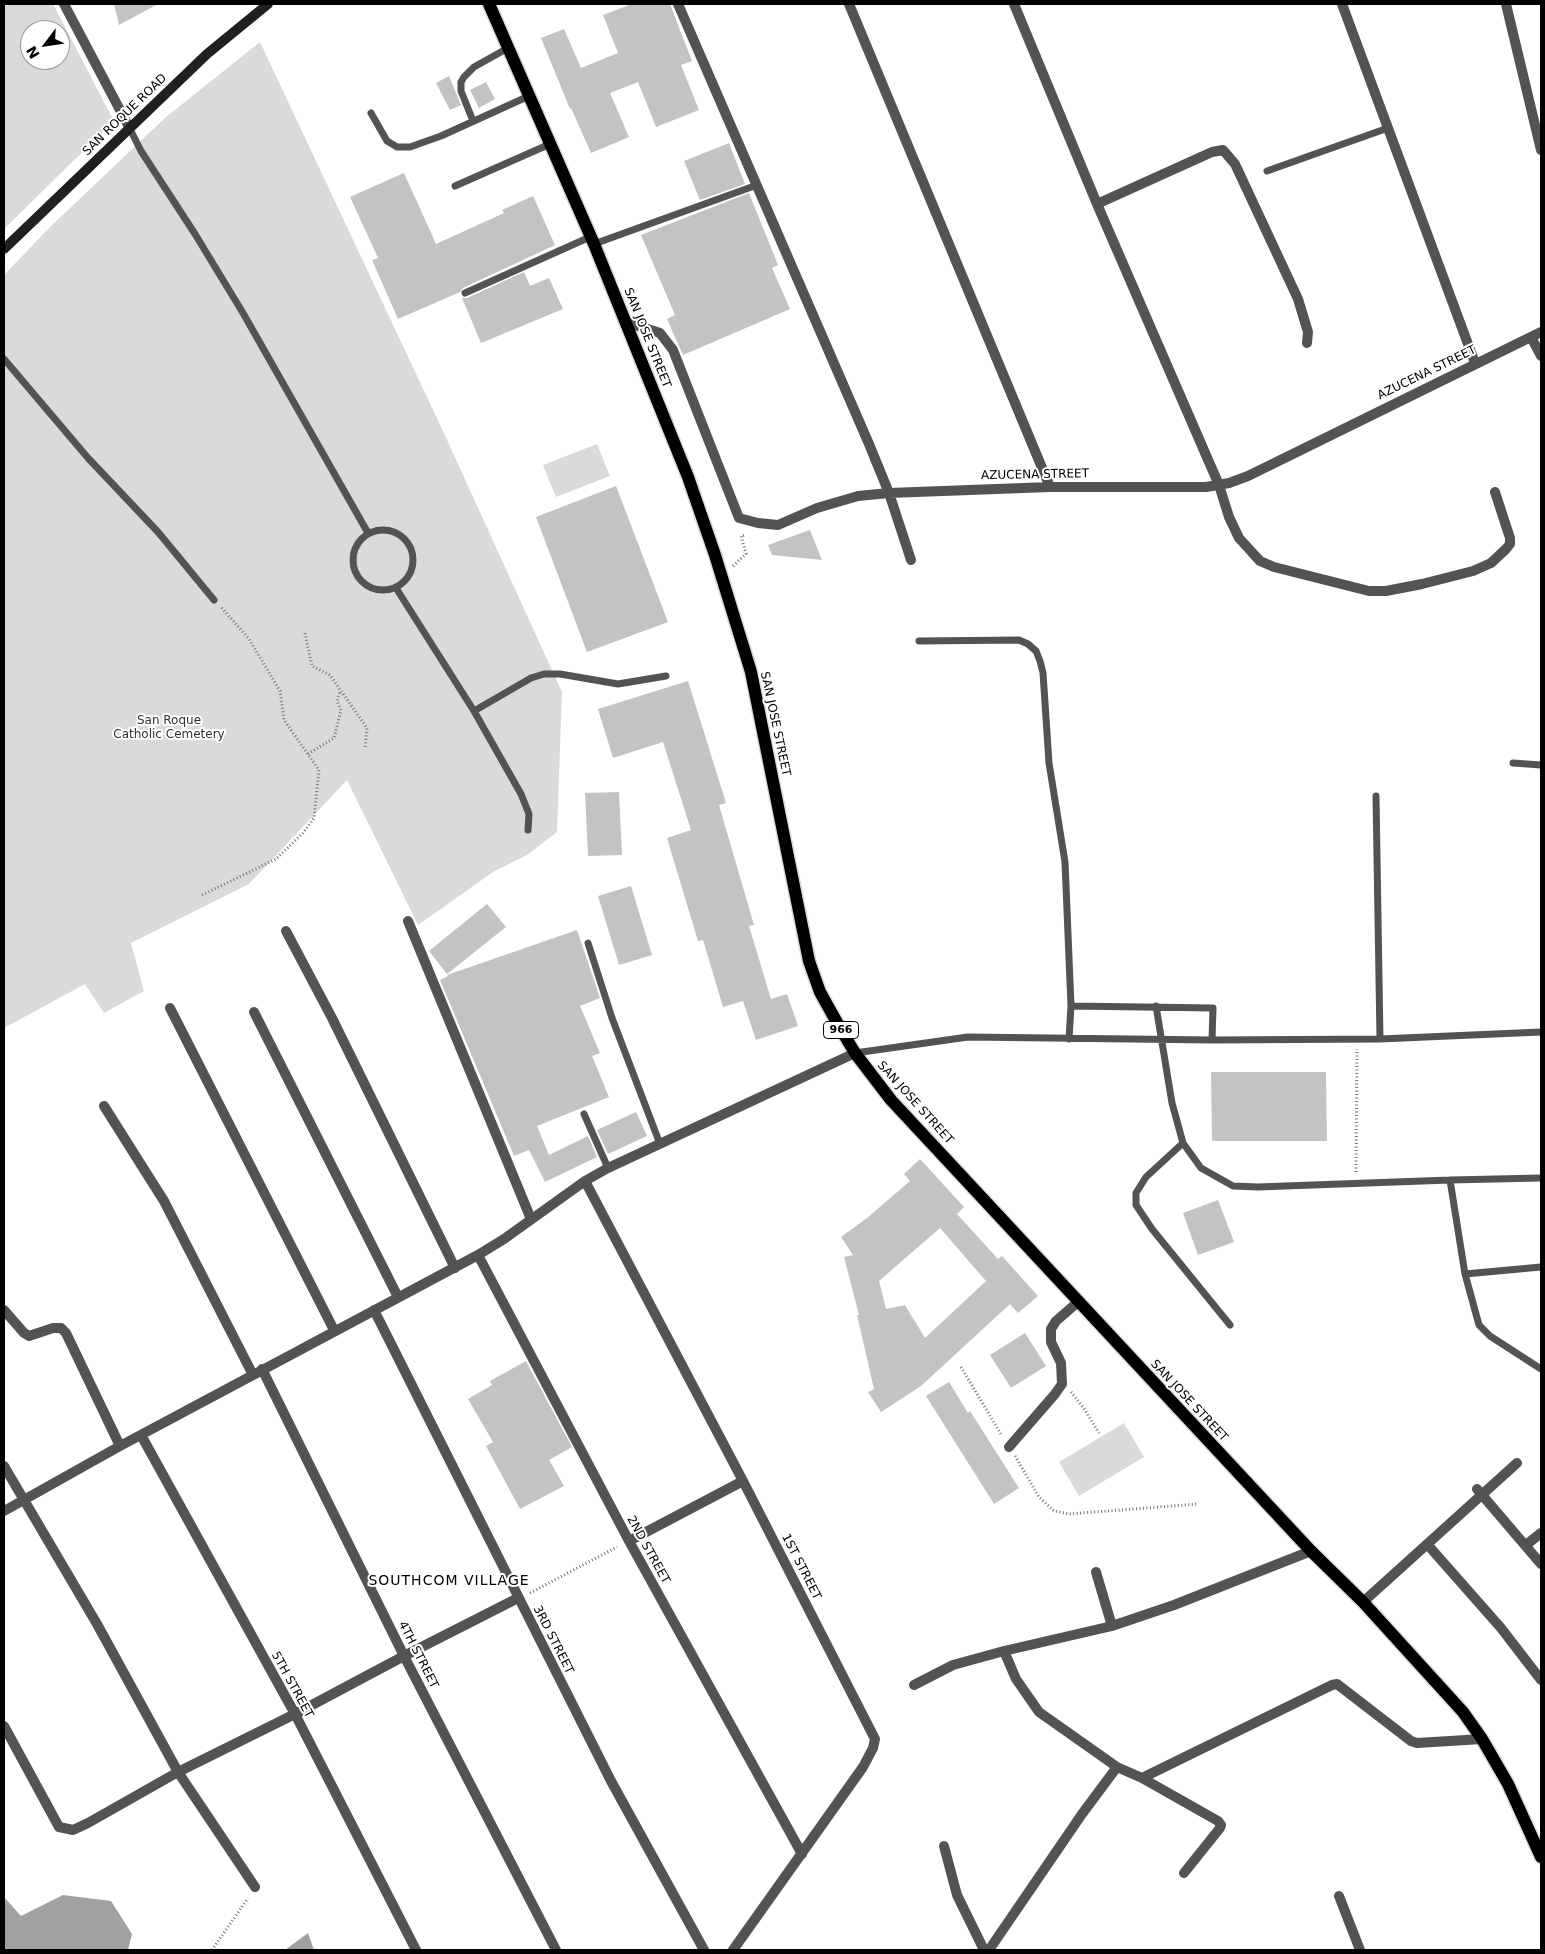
<!DOCTYPE html>
<style>
body{margin:0}
#map{position:relative;width:1545px;height:1954px;overflow:hidden;background:#fff;font-family:"DejaVu Sans",sans-serif}
canvas{display:block}
.frame{position:absolute;inset:0;border:5px solid #000;pointer-events:none}
.north{position:absolute;left:20px;top:20px;width:50px;height:50px;box-sizing:border-box;background:#fff;border:1px solid #999;border-radius:50%;rotate:239deg;font-size:14px;font-weight:700;line-height:20px;text-align:center;color:#000}
.north::after{content:'';display:block;margin:auto;width:18px;height:22px;background:#000;clip-path:polygon(50% 0,100% 100%,50% 72%,0 100%)}
</style>
<div id="map">
<canvas width="1545" height="1954"></canvas>
<div class="frame"></div>
<div class="north">N</div>
</div>
<script>
const c = document.querySelector('canvas').getContext('2d');
c.lineJoin = 'round';
function fill(path, color) { c.fillStyle = color; c.fill(path, 'evenodd'); }
const shape = rows => new Path2D(rows.map(r => 'M' + r).join(''));
function strokePath(path, color, width, dash) { c.strokeStyle = color; c.lineWidth = width; c.lineCap = dash ? 'butt' : 'round'; c.setLineDash(dash || []); c.stroke(path); }
function drawText(font, color, halo, rows, align = 'center') {
  c.font = font + ' "DejaVu Sans",sans-serif'; c.lineWidth = 4; c.setLineDash([]); c.textBaseline = 'middle'; c.strokeStyle = halo; c.fillStyle = color; for (const [text, x, y, turn = 0] of rows) {
    c.save(); c.translate(x, y); c.rotate((+turn || 0) * Math.PI / 180); c.textAlign = isNaN(turn) ? turn : align; if (halo) c.strokeText(text, 0, 0); c.fillText(text, 0, 0); c.restore();
  }
}
const green = shape([
 [4,4,53,4,114,121,4,229],
 [30,30,60,30,60,60,30,60],
 [260,42,442,429,562,692,557,832,527,855,493,872,418,925,347,780,249,884,131,943,144,991,104,1013,85,984,4,1028,4,275,50,227,166,117],
 [597,444,610,476,556,497,543,465],
 [1124,1423,1144,1457,1079,1496,1059,1462]
]);
const water = shape([
 [63,1895,111,1901,132,1934,128,1950,4,1950,4,1897,21,1916],
 [308,1933,314,1950,285,1950]
]);
const building = shape([
 [114,4,158,4,119,25],
 [632,4,670,4,692,61,681,65,699,110,656,127,638,82,610,93,629,137,591,153,571,108,570,109,541,38,564,29,581,68,618,53,603,15],
 [449,76,461,105,450,110,436,83],
 [486,82,495,99,479,108,470,90],
 [729,143,745,184,700,200,684,161],
 [404,173,436,244,504,213,502,210,533,196,555,245,463,288,460,292,398,319,372,260,378,258,350,197],
 [749,193,778,265,772,268,790,309,683,355,667,319,675,315,641,235],
 [524,272,530,286,549,278,563,309,481,343,462,298,467,298],
 [616,486,668,622,587,652,536,517],
 [810,530,822,560,772,555,768,545],
 [688,681,726,803,719,805,754,925,749,926,771,999,787,994,798,1026,756,1040,743,1001,723,1007,703,940,698,941,667,838,691,830,663,742,613,758,598,709],
 [619,792,622,855,588,856,585,793],
 [631,886,652,955,619,965,598,896],
 [487,904,506,927,447,974,429,951],
 [577,930,600,998,580,1006,600,1053,592,1056,609,1097,537,1126,549,1155,588,1136,597,1157,545,1182,529,1150,514,1156,440,980,448,976,447,975],
 [1211,1072,1326,1072,1327,1141,1212,1141],
 [636,1112,647,1136,608,1154,597,1130],
 [920,1159,964,1207,957,1214,998,1259,1002,1256,1038,1296,1018,1313,1010,1304,921,1386,881,1412,868,1392,874,1389,857,1315,859,1315,844,1257,853,1255,841,1237,867,1218,910,1181,904,1174],
 [940,1228,986,1281,925,1338,905,1305,886,1309,879,1281],
 [1218,1200,1234,1242,1198,1255,1183,1213],
 [1025,1333,1046,1366,1011,1388,990,1355],
 [526,1361,572,1447,549,1460,564,1486,520,1509,486,1446,493,1442,468,1399,492,1385,490,1381],
 [949,1382,968,1413,970,1411,1019,1488,994,1504,926,1396]
]);
const path = shape([
 [733,566,746,554,741,536,746,535],
 [305,633,312,666,330,675,367,728,365,749],
 [308,754,334,738,341,710,337,701,340,691],
 [202,895,276,859,303,833,314,818,319,770,284,720,280,691,249,639,221,607],
 [1356,1172,1357,1049],
 [961,1367,1002,1436],
 [1071,1392,1083,1407,1099,1433],
 [1015,1456,1039,1497,1054,1511,1069,1514,1197,1504],
 [530,1593,617,1547],
 [212,1950,248,1898]
]);
const lane = shape([
 [371,113,387,141,397,147,410,147,441,136,529,96],
 [473,121,461,91,461,82,464,77,474,67,508,48],
 [129,127,141,151,195,234,243,313,368,533],
 [1267,171,1388,128],
 [455,186,550,144],
 [594,244,757,185],
 [465,293,590,237],
 [4,359,88,458,158,532,214,600],
 '353 560a30 30 0 1 1 60 0a30 30 0 1 1-60 0Z',
 [396,588,474,711,521,794,529,814,528,830],
 [919,641,1019,640,1028,644,1036,651,1040,661,1043,673,1049,763,1065,862,1071,1006,1069,1039],
 [474,711,531,678,544,674,560,674,618,684,666,676],
 [1513,763,1541,765],
 [1376,796,1380,1039],
 [588,943,612,1018,660,1144],
 [1071,1006,1213,1008,1212,1040],
 [1156,1006,1172,1103,1183,1143,1201,1168,1233,1186,1258,1187,1450,1180,1541,1178],
 [855,1053,968,1037,1212,1040,1380,1039,1541,1032],
 [584,1114,608,1168],
 [1183,1143,1146,1177,1136,1193,1136,1205,1152,1229,1230,1325],
 [1450,1180,1465,1274,1479,1325,1490,1336,1541,1369],
 [1465,1274,1541,1267]
]);
const street = shape([
 [64,4,129,127],
 [678,4,869,444,889,493,911,560],
 [849,4,1050,487],
 [1014,4,1097,204,1219,485,1229,517,1239,538,1249,549,1260,561,1274,567,1369,591,1386,591,1422,584,1473,571,1491,563,1506,549,1510,544,1510,538,1495,492],
 [1342,4,1475,363],
 [1506,4,1541,150],
 [1097,204,1212,152,1223,150,1235,164,1298,299,1308,332,1307,343],
 [626,322,660,333,673,350,739,518,758,523,778,525,817,508,858,496,889,493,1050,487,1206,487,1229,483,1248,476,1541,332],
 [1531,337,1541,356],
 [408,921,531,1219],
 [286,931,332,1018,455,1268],
 [170,1008,334,1330],
 [254,1012,398,1297],
 [104,1106,164,1201,253,1375],
 [585,1181,743,1481,875,1739,873,1748,863,1767,733,1950],
 [478,1255,629,1541,802,1854],
 [4,1310,24,1333,29,1336,53,1328,61,1328,66,1333,120,1446],
 [374,1310,611,1781,704,1950],
 [262,1369,404,1656,556,1950],
 [141,1435,295,1714,416,1950],
 [1009,1447,1055,1394,1062,1384,1061,1363,1051,1342,1051,1329,1056,1321,1078,1302],
 [4,1466,97,1624,178,1772,255,1887],
 [1477,1489,1541,1564],
 [4,1511,120,1446,478,1255,504,1239,585,1181,608,1168,855,1053],
 [629,1541,743,1481],
 [1427,1544,1501,1628,1541,1680],
 [1526,1545,1541,1533],
 [1096,1572,1112,1626],
 [1363,1602,1517,1463],
 [1004,1651,1112,1626,1174,1605,1311,1551],
 [914,1685,953,1665,1004,1651,1016,1679,1039,1712,1117,1767,1142,1778,1332,1685,1337,1684,1411,1741,1417,1743,1482,1739],
 [4,1726,59,1827,73,1830,88,1823,178,1772,295,1714,404,1656,518,1598],
 [1142,1778,1218,1821,1221,1825,1220,1828,1184,1873],
 [944,1846,957,1895,984,1950],
 [1339,1896,1360,1950],
 [989,1950,1082,1814,1117,1767]
]);
const secondary = shape([
 [4,249,207,54,268,4]
]);
const primary = shape([
 [489,4,594,244,688,477,715,555,751,672,809,961,820,992,840,1028,855,1053,891,1100,1311,1551,1363,1602,1463,1712,1482,1739,1508,1784,1541,1857]
]);
const shields = [
 [841,1030,35]
];
const shieldNames = [
 ["966",841,1030]
];
const streetNames = [
 ["SAN ROQUE ROAD",125,115,-44],
 ["SAN JOSE STREET",647,338,68],
 ["AZUCENA STREET",1427,373,-26],
 ["AZUCENA STREET",1035,475,-1],
 ["SAN JOSE STREET",775,724,78],
 ["SAN JOSE STREET",915,1103,48],
 ["SAN JOSE STREET",1189,1401,47],
 ["2ND STREET",648,1550,61],
 ["1ST STREET",801,1567,63],
 ["3RD STREET",553,1640,63],
 ["4TH STREET",418,1655,63],
 ["5TH STREET",292,1685,61]
];
const parkNames = [
 ["San Roque",169,721],
 ["Catholic Cemetery",169,735]
];
const neighbourhoodNames = [
 ["SOUTHCOM VILLAGE",449,1581]
];
fill(green, '#dadada');
fill(water, '#a1a1a1');
fill(building, '#c3c3c3');
strokePath(primary, '#dbdbdb', 15);
strokePath(path, '#757575', 3, [1, 2.5]);
strokePath(lane, '#535353', 7);
strokePath(street, '#535353', 10);
strokePath(secondary, '#202020', 10);
strokePath(primary, '#000', 12);
for (const [x, y, w] of shields) { const box = new Path2D(); box.roundRect(x - w / 2, y - 8.5, w, 17, 4); c.fillStyle = '#fff'; c.fill(box); strokePath(box, '#000', 1); }
drawText('bold 11px', '#000', null, shieldNames);
drawText('12px', '#000', '#fff', streetNames);
drawText('12px', '#313131', '#fff', parkNames);
c.letterSpacing = '1px';
drawText('14px', '#000', '#fff', neighbourhoodNames);
c.letterSpacing = '0px';
</script>
